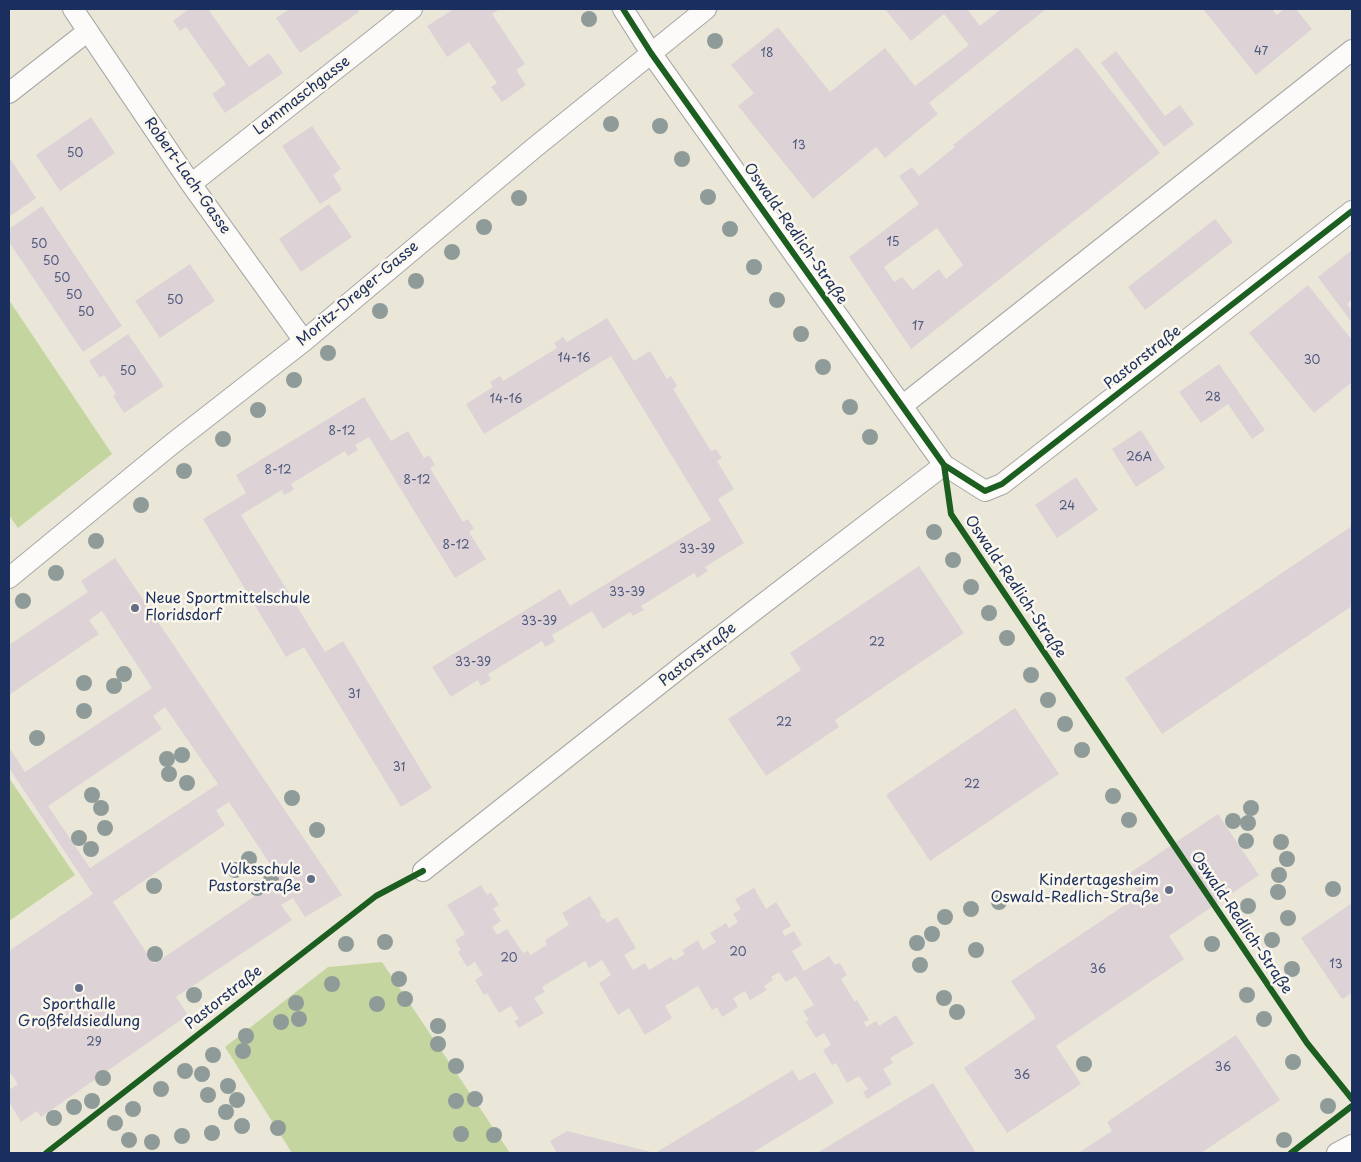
<!DOCTYPE html>
<meta charset="utf-8">
<style>
body{margin:0}
#map{position:relative;width:1361px;height:1162px;overflow:hidden;background:#eae7d9;font-family:"Playpen Sans",sans-serif}
canvas{display:block}
.frame{position:absolute;inset:0;border:10px solid #1b2f5e;pointer-events:none}
</style>
<div id="map">
<canvas width="1361" height="1162"></canvas>
<div class="frame"></div>
</div>
<script>
const c = document.querySelector('canvas').getContext('2d');
c.lineJoin = 'round';
function fill(path, color) { c.fillStyle = color; c.fill(path, 'evenodd'); }
const shape = rows => new Path2D(rows.map(r => 'M' + r).join(''));
function strokePath(path, color, width, dash) { c.strokeStyle = color; c.lineWidth = width; c.lineCap = dash ? 'butt' : 'round'; c.setLineDash(dash || []); c.stroke(path); }
function drawText(font, color, halo, rows, align = 'center') {
  c.font = font + ' "Playpen Sans",sans-serif'; c.lineWidth = 5; c.setLineDash([]); c.textBaseline = 'middle'; c.strokeStyle = halo; c.fillStyle = color; for (const [text, x, y, turn = 0] of rows) {
    c.save(); c.translate(x, y); c.rotate((+turn || 0) * Math.PI / 180); c.textAlign = isNaN(turn) ? turn : align; if (halo) c.strokeText(text, 0, 0); c.fillText(text, 0, 0); c.restore();
  }
}
const green = shape([
 [9,300,112,454,18,528,9,515],
 [9,778,75,875,9,921],
 [382,962,510,1153,292,1153,225,1047,328,967]
]);
const building = shape([
 [189,9,208,9,249,67,269,53,283,73,225,113,212,94,226,84,186,27,180,31,173,21],
 [290,9,357,9,359,12,300,53,276,18],
 [454,9,500,9,492,14,525,64,516,70,526,85,502,102,491,87,497,83,469,42,447,57,427,26],
 [885,9,967,9,980,26,1001,9,1046,9,929,103,938,114,885,158,876,147,813,199,738,106,754,93,731,65,778,27,830,92,885,48,915,86,969,45,944,14,911,41],
 [1203,9,1272,9,1277,15,1284,9,1296,9,1312,29,1256,75],
 [1077,47,1160,153,911,349,849,257,919,204,899,176,912,167,919,176,955,147,953,145],
 [937,228,963,265,946,279,939,269,913,290,902,277,894,282,884,267],
 [1116,51,1165,116,1180,105,1194,124,1164,147,1101,63],
 [91,117,115,153,60,191,36,155],
 [312,126,341,169,333,175,342,190,320,204,282,146],
 [9,157,36,198,9,217],
 [329,204,352,237,301,272,279,239],
 [42,206,122,326,83,352,9,242,9,229],
 [1215,219,1233,242,1145,310,1128,287],
 [1352,250,1352,299,1347,304,1352,311,1352,323,1318,277],
 [190,264,215,301,160,338,135,301],
 [1308,285,1352,340,1352,382,1314,413,1249,333],
 [607,318,634,361,650,351,667,379,671,376,677,386,673,389,695,425,711,451,716,449,722,458,717,461,734,489,718,499,744,543,705,567,708,571,697,578,694,573,641,606,644,610,633,616,630,612,603,629,592,611,552,635,555,641,551,644,545,647,542,641,488,674,491,680,481,686,478,680,451,697,432,667,560,589,570,606,711,520,611,356,484,434,466,404,493,387,490,382,500,376,503,381,557,348,554,343,563,337,567,342],
 [128,334,164,386,124,413,113,396,116,394,104,375,100,378,89,361],
 [1219,364,1265,430,1252,439,1228,404,1201,423,1179,392],
 [364,397,391,441,408,431,424,458,429,455,435,465,430,468,463,522,468,519,474,529,469,532,486,559,455,578,369,437,355,445,358,450,348,456,345,451,291,484,294,489,290,492,284,495,282,490,241,515,325,652,343,641,432,788,401,807,304,647,286,657,203,519,246,493,236,475],
 [1141,430,1165,468,1136,487,1112,449],
 [1076,477,1098,510,1057,538,1035,505],
 [1352,526,1352,606,1162,734,1125,678],
 [115,558,342,895,305,917,293,898,281,905,292,920,176,997,188,1015,41,1117,37,1111,21,1122,9,1102,9,1090,18,1084,9,1071,9,951,93,894,9,768,9,747,25,772,152,688,102,611,89,620,99,634,9,695,9,645,88,592,81,581],
 [165,707,218,784,90,868,48,806,162,729,153,716],
 [229,802,280,879,154,964,113,902,225,825,216,810],
 [919,566,964,633,835,720,839,727,766,776,728,719,801,670,790,653],
 [1015,708,1059,774,930,861,886,795],
 [1218,814,1259,875,1169,936,1184,959,1056,1046,1081,1084,1007,1133,964,1068,1036,1018,1011,981,1140,895,1127,875],
 [481,885,487,895,491,892,499,905,493,909,501,921,492,927,497,935,507,929,523,953,528,951,530,955,547,945,545,940,569,925,562,913,590,896,601,913,599,914,603,919,604,918,607,923,617,917,636,948,624,955,633,970,645,963,649,970,671,957,674,961,685,954,682,950,698,940,703,950,716,942,710,933,726,923,729,928,738,922,733,914,741,909,735,899,754,888,766,909,776,902,791,926,782,931,785,936,794,931,802,945,792,951,804,971,829,956,835,965,840,963,847,975,841,979,855,1002,857,1000,869,1020,864,1022,866,1027,876,1021,879,1026,896,1015,914,1044,890,1058,893,1063,883,1069,892,1084,867,1099,863,1092,868,1089,859,1076,847,1083,836,1063,832,1065,823,1050,831,1045,824,1033,816,1038,806,1022,809,1020,803,1011,814,1005,796,976,786,982,779,972,771,977,773,980,764,986,767,990,750,1000,745,991,733,998,738,1007,722,1017,717,1007,712,1010,698,986,665,1006,672,1018,645,1035,629,1008,618,1015,599,983,611,975,602,960,589,968,585,961,542,987,545,992,534,998,544,1013,519,1028,514,1021,519,1019,511,1006,499,1013,487,993,484,995,475,980,483,975,475,962,467,967,458,952,461,950,455,940,465,934,447,905],
 [1352,903,1352,993,1342,999,1301,938],
 [1236,1035,1280,1100,1201,1153,1078,1153,1112,1131,1107,1122],
 [793,1070,799,1081,815,1072,834,1103,752,1153,557,1153,550,1141,567,1131,655,1153],
 [933,1083,976,1153,817,1153]
]);
const minor = shape([
 [73,9,191,184,304,341],
 [623,9,651,53,944,465,985,491,1002,484,1352,211],
 [9,93,88,31],
 [191,184,412,9],
 [902,406,1352,50],
 [9,578,172,444,304,341,534,148,706,9],
 [423,871,686,663,944,465],
 [1337,1153,1352,1145]
]);
const cycleway = shape([
 [623,9,651,53,944,465,951,514,1307,1043,1352,1099],
 [944,465,985,491,1002,484,1352,211],
 [46,1153,376,896,423,871],
 [1291,1153,1352,1106]
]);
const trees = [
 [589,19],
 [715,41],
 [611,124],
 [660,126],
 [682,159],
 [708,197],
 [519,198],
 [484,227],
 [730,229],
 [452,252],
 [754,267],
 [416,281],
 [777,300],
 [380,311],
 [801,334],
 [328,353],
 [823,367],
 [294,380],
 [850,407],
 [258,410],
 [870,437],
 [223,439],
 [184,471],
 [141,505],
 [934,532],
 [96,541],
 [953,560],
 [56,573],
 [971,587],
 [23,601],
 [989,613],
 [1007,638],
 [124,674],
 [1031,675],
 [84,683],
 [114,686],
 [1048,700],
 [84,711],
 [1065,724],
 [37,738],
 [1082,750],
 [182,755],
 [167,759],
 [169,774],
 [187,783],
 [92,795],
 [1113,796],
 [292,798],
 [101,808],
 [1251,808],
 [1129,820],
 [1233,821],
 [1248,823],
 [105,828],
 [317,830],
 [79,838],
 [1246,841],
 [1281,842],
 [91,849],
 [249,859],
 [1287,859],
 [235,870],
 [1279,875],
 [271,880],
 [154,886],
 [257,888],
 [1333,889],
 [1278,892],
 [999,902],
 [1248,906],
 [971,909],
 [945,917],
 [1288,918],
 [932,934],
 [1272,940],
 [385,942],
 [917,943],
 [346,944],
 [1212,944],
 [976,950],
 [155,954],
 [920,965],
 [1292,969],
 [399,979],
 [332,984],
 [194,995],
 [1247,995],
 [944,998],
 [405,999],
 [296,1003],
 [377,1004],
 [957,1012],
 [299,1019],
 [1264,1019],
 [281,1022],
 [438,1026],
 [246,1036],
 [438,1044],
 [243,1051],
 [213,1055],
 [1293,1062],
 [1084,1064],
 [456,1066],
 [185,1071],
 [202,1074],
 [103,1078],
 [228,1086],
 [161,1089],
 [208,1095],
 [475,1099],
 [237,1100],
 [92,1101],
 [456,1101],
 [1328,1106],
 [74,1107],
 [133,1109],
 [226,1112],
 [54,1118],
 [115,1123],
 [242,1126],
 [278,1128],
 [212,1133],
 [461,1134],
 [494,1135],
 [182,1136],
 [129,1140],
 [1284,1140],
 [152,1142]
];
const markers = [
 [135,608,5,"#636f89"],
 [311,879,5,"#636f89"],
 [1169,890,5,"#636f89"],
 [79,988,5,"#636f89"]
];
const numberNames = [
 ["47",1261,52],
 ["18",767,54],
 ["13",799,146],
 ["50",75,154],
 ["15",893,243],
 ["50",39,245],
 ["50",51,262],
 ["50",62,279],
 ["50",74,296],
 ["50",175,301],
 ["50",86,313],
 ["17",918,327],
 ["14-16",574,359],
 ["30",1312,361],
 ["50",128,372],
 ["28",1213,398],
 ["14-16",506,400],
 ["8-12",342,432],
 ["26A",1139,458],
 ["8-12",278,471],
 ["8-12",417,481],
 ["24",1067,507],
 ["8-12",456,546],
 ["33-39",697,550],
 ["33-39",627,593],
 ["33-39",539,622],
 ["22",877,643],
 ["33-39",473,663],
 ["31",354,695],
 ["22",784,723],
 ["31",399,768],
 ["22",972,785],
 ["20",738,953],
 ["20",509,959],
 ["13",1336,965],
 ["36",1098,970],
 ["29",94,1043],
 ["36",1223,1068],
 ["36",1022,1076]
];
const streetNames = [
 ["Lammaschgasse",302,96,-38],
 ["Robert-Lach-Gasse",187,176,55],
 ["Oswald-Redlich-Straße",795,234,55],
 ["Moritz-Dreger-Gasse",358,294,-40],
 ["Pastorstraße",1143,358,-38],
 ["Oswald-Redlich-Straße",1015,587,56],
 ["Pastorstraße",698,655,-38],
 ["Oswald-Redlich-Straße",1241,923,56],
 ["Pastorstraße",224,998,-38]
];
const poiNames = [
 ["Neue Sportmittelschule",145,599,"left"],
 ["Floridsdorf",145,616,"left"],
 ["Volksschule",301,870],
 ["Pastorstraße",301,887],
 ["Kindertagesheim",1159,881],
 ["Oswald-Redlich-Straße",1159,898],
 ["Sporthalle",79,1005,"center"],
 ["Großfeldsiedlung",79,1022,"center"]
];
fill(green, '#c5d59f');
fill(building, '#ddd2d6');
strokePath(minor, '#a7a8a6', 22);
strokePath(minor, '#fcfbf9', 20);
strokePath(cycleway, '#1b5e20', 6);
c.fillStyle = '#8f9b98';
for (const [x, y] of trees) { c.beginPath(); c.arc(x, y, 8, 0, 2 * Math.PI); c.fill(); }
for (const [x, y, r, color] of markers) { const dot = new Path2D(); dot.arc(x, y, r, 0, 2 * Math.PI); c.fillStyle = color; c.fill(dot); strokePath(dot, '#fbf7ec', 2); }
drawText('12px', '#4c587c', null, numberNames);
drawText('15px', '#1b2f5e', '#fbf7ec', streetNames);
drawText('15px', '#1b2f5e', '#fbf7ec', poiNames, 'right');
</script>
